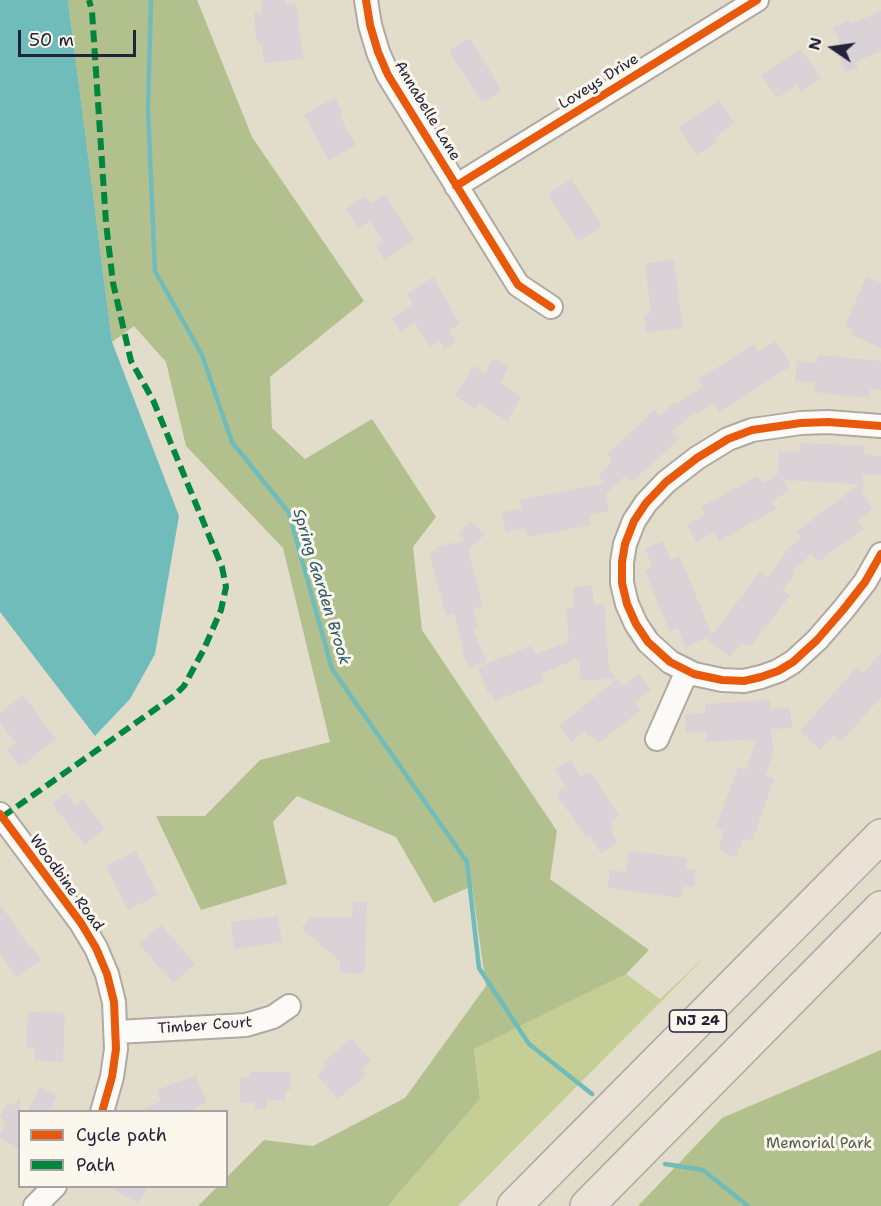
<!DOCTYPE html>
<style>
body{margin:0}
#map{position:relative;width:881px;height:1206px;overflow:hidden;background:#e2dcca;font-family:"Shantell Sans",sans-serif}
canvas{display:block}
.legend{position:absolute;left:18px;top:1110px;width:210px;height:78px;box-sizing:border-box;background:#fbf7ec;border:2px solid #a4a2a5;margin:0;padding:8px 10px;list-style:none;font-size:18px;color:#22223b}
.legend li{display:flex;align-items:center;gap:12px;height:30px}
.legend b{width:30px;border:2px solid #a4a2a5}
.north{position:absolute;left:803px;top:18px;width:60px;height:60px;-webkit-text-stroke:4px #fbf7ec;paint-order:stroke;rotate:283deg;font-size:16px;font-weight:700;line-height:24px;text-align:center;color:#22223b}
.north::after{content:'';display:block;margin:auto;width:21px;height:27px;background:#22223b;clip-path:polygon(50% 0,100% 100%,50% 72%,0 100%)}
.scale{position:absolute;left:18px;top:30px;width:118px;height:27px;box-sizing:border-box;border:3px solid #22223b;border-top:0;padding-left:8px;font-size:18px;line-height:21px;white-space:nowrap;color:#22223b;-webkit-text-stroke:4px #fbf7ec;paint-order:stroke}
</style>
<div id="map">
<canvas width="881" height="1206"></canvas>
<ul class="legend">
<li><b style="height:8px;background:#e8590c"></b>Cycle path</li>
<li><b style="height:8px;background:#00873e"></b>Path</li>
</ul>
<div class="north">N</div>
<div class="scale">50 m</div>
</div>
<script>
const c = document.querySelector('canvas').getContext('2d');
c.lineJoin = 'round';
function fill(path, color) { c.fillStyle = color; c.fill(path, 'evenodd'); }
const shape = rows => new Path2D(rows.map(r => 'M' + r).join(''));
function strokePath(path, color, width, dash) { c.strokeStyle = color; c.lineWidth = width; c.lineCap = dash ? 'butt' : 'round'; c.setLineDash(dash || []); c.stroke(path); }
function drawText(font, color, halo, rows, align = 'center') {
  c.font = font + ' "Shantell Sans",sans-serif'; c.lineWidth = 6; c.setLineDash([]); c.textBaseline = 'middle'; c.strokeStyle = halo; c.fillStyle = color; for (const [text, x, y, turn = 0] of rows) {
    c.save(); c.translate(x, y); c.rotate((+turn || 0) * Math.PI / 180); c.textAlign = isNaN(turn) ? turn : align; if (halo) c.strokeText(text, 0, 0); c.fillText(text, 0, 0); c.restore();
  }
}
const green = shape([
 [709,953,458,1206,388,1206,480,1099,474,1049,626,974,660,999]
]);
const forest = shape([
 [68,0,197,0,252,137,364,301,270,377,272,428,305,459,372,419,436,517,413,547,422,630,557,831,550,879,649,950,626,974,474,1049,480,1099,388,1206,198,1206,217,1187,226,1186,227,1177,264,1140,313,1146,405,1098,486,986,472,886,434,903,396,837,297,796,273,822,287,884,201,910,156,816,205,816,260,760,330,742,283,548,186,446,166,362,134,326,112,342],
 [881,1050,881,1206,638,1206,722,1118]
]);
const water = shape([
 [0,0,68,0,112,342,179,516,155,654,130,699,95,736,0,612]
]);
const stream = shape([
 [151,0,148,110,155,271,202,355,232,442,289,513,332,669,467,862,479,968,529,1044,592,1094],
 [665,1164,703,1170,748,1206]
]);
const building = shape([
 [261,0,286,0,286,4,296,3,303,59,264,63,262,44,257,44,254,13,262,12],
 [881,11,881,51,856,62,858,67,846,72,836,49,841,46,833,27,849,20,851,24],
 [469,38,502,90,482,103,449,51],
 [801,49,821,79,801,92,797,85,777,98,761,75],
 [335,97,343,113,339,115,356,145,329,160,304,115],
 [719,100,735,123,715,137,717,141,697,155,679,128],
 [571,179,602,226,578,241,548,194],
 [385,194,414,240,384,260,376,246,383,242,370,221,358,228,346,209,366,196,370,204],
 [674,260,683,328,646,332,644,314,651,313,645,263],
 [433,277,460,324,449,331,456,342,445,349,440,341,430,347,415,323,400,332,392,318,414,305,407,294],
 [866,277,881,283,881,348,851,334,853,330,845,326],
 [776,341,791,366,719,412,714,403,697,414,695,411,673,431,680,438,632,482,626,475,606,494,609,511,589,515,591,525,527,537,526,528,506,532,502,512,522,509,520,500,606,483,598,475,613,461,607,455,654,410,660,416,675,402,676,404,703,387,699,379,754,344,758,352],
 [818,355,881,361,881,390,870,389,869,398,814,392,815,383,795,381,797,361,817,363],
 [494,358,509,367,500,383,521,397,507,421,479,404,476,409,455,396,473,366,485,373],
 [800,443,865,446,864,455,881,456,881,475,863,474,863,494,873,509,857,521,863,529,818,562,811,553,805,560,791,571,795,574,782,590,790,596,750,647,742,642,730,657,708,640,711,636,685,647,678,628,669,631,645,571,653,567,645,549,663,541,671,560,680,556,712,635,760,572,767,578,786,553,785,551,801,539,796,532,860,484,783,480,789,491,771,501,776,509,719,541,714,532,697,542,687,525,705,515,701,507,758,476,762,484,778,474,779,451,799,452],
 [472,521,485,534,468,550,483,606,473,608,478,628,472,629,487,661,470,669,462,652,464,651,454,613,446,615,429,552,438,550,437,547,465,540,459,533],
 [592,585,594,605,604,605,609,669,617,678,581,681,579,658,542,673,545,681,495,701,491,693,488,694,478,667,531,646,535,655,569,641,566,608,574,607,573,587],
 [881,653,881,697,841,742,834,735,820,750,800,731,857,667,863,673],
 [639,674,651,690,635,702,641,710,599,743,592,736,589,738,584,731,571,742,559,726,617,679,623,687],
 [23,695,56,739,20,767,7,750,16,743,0,723,0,713],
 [770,700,770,709,790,708,792,728,771,729,773,753,765,776,774,779,752,841,743,838,736,857,718,850,724,831,716,828,738,767,746,770,757,739,707,742,706,732,686,733,685,714,705,713,705,704],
 [570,759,581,777,590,772,619,816,610,822,613,827,610,830,618,842,601,853,589,836,586,838,556,794,566,787,555,769],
 [66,792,76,805,82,799,105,828,85,845,52,804],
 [136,851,158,895,128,910,106,866],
 [629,851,687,858,686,869,696,870,694,887,684,886,682,898,608,888,610,870,626,872],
 [353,902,367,902,364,974,340,973,340,961,301,928,311,917,352,918],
 [0,904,29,947,31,946,41,960,16,976,0,953],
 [278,916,282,942,234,949,231,922],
 [161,925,195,964,173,983,139,944],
 [28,1012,65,1013,63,1062,35,1061,35,1049,27,1048],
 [351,1038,371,1061,362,1069,366,1075,338,1099,317,1075,327,1067,323,1063],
 [250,1072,291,1072,291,1090,285,1090,285,1100,267,1100,267,1109,255,1109,255,1103,240,1103,240,1077,250,1077],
 [196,1076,207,1103,184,1112,137,1112,161,1101,157,1090],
 [40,1087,57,1096,49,1112,27,1112],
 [20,1097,20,1149,0,1138,0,1134,6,1122,0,1117,8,1102,15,1106],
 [107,1186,148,1186,139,1203]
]);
const minor = shape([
 [366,0,370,25,378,52,388,75,518,285,551,307],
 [456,186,757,0],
 [881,426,828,422,801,423,752,430,728,439,697,458,666,482,646,503,634,521,625,544,622,562,622,583,627,604,636,624,648,642,670,662,694,674,722,680,744,681,761,677,778,671,793,662,817,640,843,610,865,582,881,554],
 [657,739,687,671],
 [0,814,81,923,96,948,107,974,114,1002,116,1049,112,1077,102,1112],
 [117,1032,246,1025,273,1017,289,1006],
 [35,1206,55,1186]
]);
const highway = shape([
 [514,1206,881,836],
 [587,1206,881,908]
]);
const quiet = shape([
 [2,817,174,696,184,686,204,649,221,610,226,587,222,567,153,400,131,361,113,283,106,223,92,11,89,0]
]);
const cycleway = shape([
 [366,0,370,25,378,52,388,75,518,285,551,307],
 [456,186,757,0],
 [881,426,828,422,801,423,752,430,728,439,697,458,666,482,646,503,634,521,625,544,622,562,622,583,627,604,636,624,648,642,670,662,694,674,722,680,744,681,761,677,778,671,793,662,817,640,843,610,865,582,881,554],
 [0,814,81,923,96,948,107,974,114,1002,116,1049,112,1077,102,1112]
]);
const shields = [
 [698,1021,57]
];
const shieldNames = [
 ["NJ 24",698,1021]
];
const streetNames = [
 ["Loveys Drive",599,82,-32],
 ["Annabelle Lane",427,111,59],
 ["Woodbine Road",66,883,54],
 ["Timber Court",205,1026,-4]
];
const parkNames = [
 ["Memorial Park",819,1144]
];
const waterNames = [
 ["Spring Garden Brook",321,587,73]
];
fill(green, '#c5cf95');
fill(forest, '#b2c08e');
fill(water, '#6fbcbb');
strokePath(stream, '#6fbcbb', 4.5);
fill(building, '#d9d2d6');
strokePath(minor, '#aeaaa2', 26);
strokePath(highway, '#aeaaa2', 36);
strokePath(minor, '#fbfaf7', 22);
strokePath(highway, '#eae2d6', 33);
strokePath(quiet, '#00873e', 6, [12, 6]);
strokePath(cycleway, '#e8590c', 8);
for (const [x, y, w] of shields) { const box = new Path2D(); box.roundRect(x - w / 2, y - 11, w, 22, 4.5); c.fillStyle = '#fbf7ec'; c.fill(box); strokePath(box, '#22223b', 1.5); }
drawText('bold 14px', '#22223b', null, shieldNames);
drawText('15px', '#22223b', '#fbf7ec', streetNames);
drawText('15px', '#535b4b', '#fbf7ec', parkNames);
drawText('italic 16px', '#2d5a6c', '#fbf7ec', waterNames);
</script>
